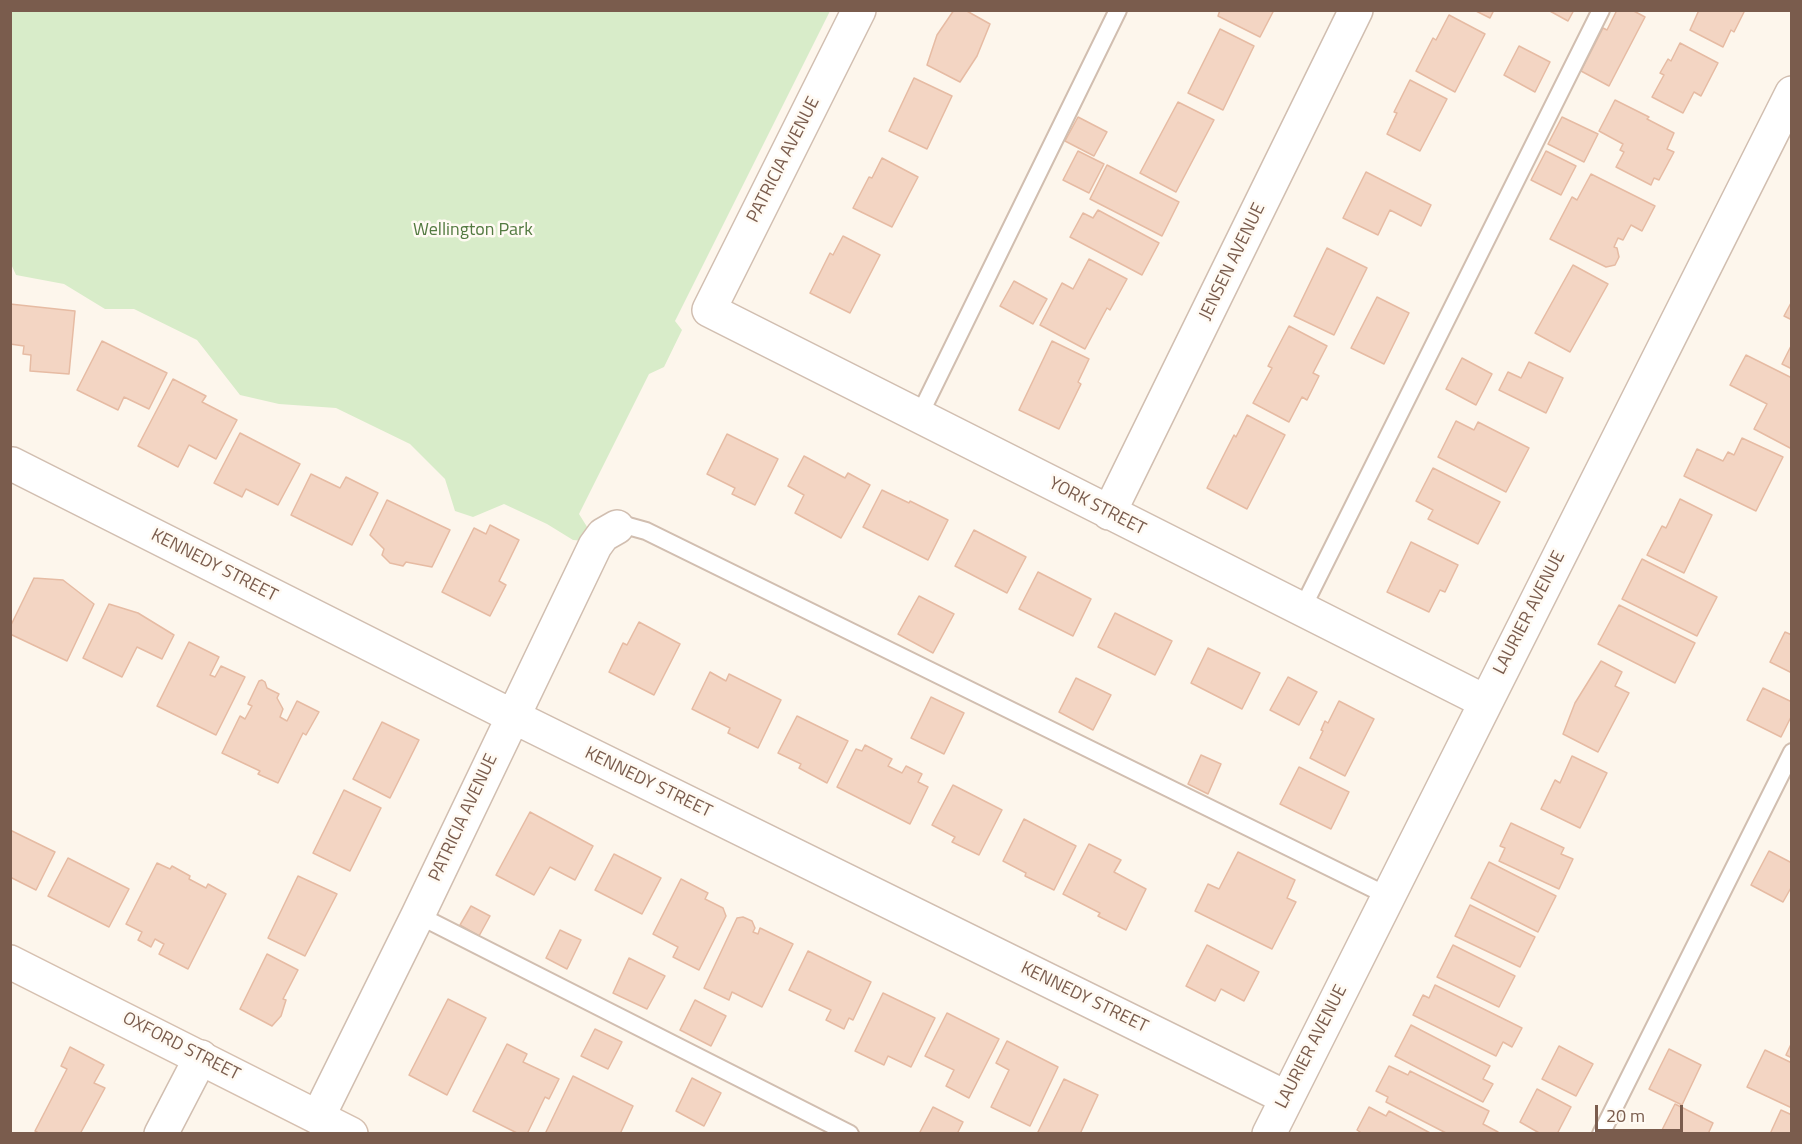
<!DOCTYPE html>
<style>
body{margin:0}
#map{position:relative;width:1802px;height:1144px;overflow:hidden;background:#fdf6ec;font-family:"Titillium Web",sans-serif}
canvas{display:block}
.frame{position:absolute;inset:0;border:12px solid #7a5c4d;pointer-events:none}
.scale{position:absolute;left:1595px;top:1105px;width:88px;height:27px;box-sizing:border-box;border:3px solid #7a5c4d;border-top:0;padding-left:8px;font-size:18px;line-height:21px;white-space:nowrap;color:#7a5c4d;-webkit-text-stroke:4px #fffaf3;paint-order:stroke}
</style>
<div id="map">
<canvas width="1802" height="1144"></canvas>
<div class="frame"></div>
<div class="scale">20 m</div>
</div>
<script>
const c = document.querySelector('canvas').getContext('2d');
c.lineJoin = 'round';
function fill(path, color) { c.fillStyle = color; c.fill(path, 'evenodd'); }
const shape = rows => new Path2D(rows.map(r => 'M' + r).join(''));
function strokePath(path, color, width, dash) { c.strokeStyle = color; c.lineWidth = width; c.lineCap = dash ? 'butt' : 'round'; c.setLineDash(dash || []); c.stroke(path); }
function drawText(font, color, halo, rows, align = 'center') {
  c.font = font + ' "Titillium Web",sans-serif'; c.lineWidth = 5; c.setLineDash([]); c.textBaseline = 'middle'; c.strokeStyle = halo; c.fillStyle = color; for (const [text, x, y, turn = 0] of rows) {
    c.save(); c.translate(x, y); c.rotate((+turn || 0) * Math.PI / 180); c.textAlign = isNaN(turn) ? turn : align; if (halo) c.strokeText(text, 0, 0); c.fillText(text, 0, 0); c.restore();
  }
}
const green = shape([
 [11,11,830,11,675,321,682,330,664,367,649,374,579,514,589,530,585,541,573,540,547,524,504,504,473,517,455,511,445,479,410,444,336,408,279,404,240,395,197,340,134,309,105,309,64,284,16,275,11,264]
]);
const building = shape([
 [954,10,965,10,990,24,977,56,960,82,927,65,937,35,954,10],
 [1220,10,1274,10,1260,37,1218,16,1220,10],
 [1474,10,1494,10,1490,18,1474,10],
 [1548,10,1574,10,1568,21,1548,10],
 [1617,10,1632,10,1645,17,1609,86,1581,71,1603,28,1607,30,1617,10],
 [1699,10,1745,10,1734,32,1731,30,1723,47,1690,30,1699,10],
 [1449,15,1485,34,1455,92,1416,71,1433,38,1436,40,1449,15],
 [1220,29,1254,46,1223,110,1188,93,1220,29],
 [1680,43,1718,63,1701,96,1694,92,1683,113,1652,97,1664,75,1660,73,1668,59,1671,61,1680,43],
 [1519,46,1550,62,1535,92,1504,75,1519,46],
 [914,78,952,96,927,149,889,131,914,78],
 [1410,80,1447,99,1420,151,1387,134,1397,113,1394,112,1410,80],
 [1615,100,1649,117,1647,119,1674,133,1667,149,1674,152,1659,180,1654,178,1651,185,1616,167,1624,152,1620,150,1623,144,1599,131,1615,100],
 [1178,102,1214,120,1176,192,1140,173,1178,102],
 [1078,117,1107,132,1094,156,1065,141,1078,117],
 [1562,117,1598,134,1584,162,1548,144,1562,117],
 [1078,151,1104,164,1089,193,1063,180,1078,151],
 [1546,151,1576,166,1561,195,1531,180,1546,151],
 [882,158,918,177,892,227,853,208,869,177,872,178,882,158],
 [1107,165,1179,202,1162,236,1090,199,1107,165],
 [1366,172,1431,205,1421,226,1390,210,1378,235,1343,218,1366,172],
 [1591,174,1655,206,1642,231,1631,225,1623,240,1618,238,1614,247,1617,248,1619,257,1615,265,1606,267,1550,239,1572,197,1577,200,1591,174],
 [1098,210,1159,243,1142,275,1070,237,1083,213,1093,218,1098,210],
 [843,236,880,255,850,313,810,293,830,253,833,255,843,236],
 [1327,248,1367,268,1334,335,1294,316,1327,248],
 [1089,259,1127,279,1110,310,1107,308,1085,349,1040,325,1062,283,1073,289,1089,259],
 [1573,265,1608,284,1570,352,1535,333,1573,265],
 [1014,281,1047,299,1033,324,1000,306,1014,281],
 [1377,297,1409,313,1384,364,1351,348,1377,297],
 [1792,301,1792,320,1784,316,1792,301],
 [10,304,75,311,69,374,30,371,31,355,23,354,24,346,10,344,10,304],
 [1289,326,1327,346,1313,373,1319,376,1307,400,1302,397,1289,422,1253,403,1272,368,1268,366,1289,326],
 [102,341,167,373,149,409,124,397,118,410,77,390,102,341],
 [1052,341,1089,359,1078,382,1081,384,1059,429,1019,410,1052,341],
 [1792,344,1792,369,1782,364,1792,344],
 [1746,355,1792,378,1792,449,1754,429,1767,404,1730,385,1746,355],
 [1462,358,1492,374,1476,405,1446,389,1462,358],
 [1529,362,1563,378,1546,413,1499,390,1508,372,1521,378,1529,362],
 [173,379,206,396,202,402,237,420,216,459,189,445,178,467,138,446,173,379],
 [1247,415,1285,435,1247,509,1207,488,1234,435,1236,437,1247,415],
 [1456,421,1474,430,1478,422,1529,448,1506,492,1438,457,1456,421],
 [240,433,300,464,278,505,246,489,242,497,214,483,240,433],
 [727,434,778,459,755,505,732,494,735,488,707,474,727,434],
 [1742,438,1783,457,1756,511,1684,476,1697,449,1723,461,1728,452,1734,455,1742,438],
 [804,456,845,478,848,473,870,485,841,538,795,513,804,495,788,486,804,456],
 [1433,468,1500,502,1478,544,1428,519,1433,510,1416,501,1433,468],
 [311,474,340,488,346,477,378,493,352,545,291,515,311,474],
 [882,490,909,503,910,501,948,520,928,560,863,527,882,490],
 [1680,499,1712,515,1684,573,1647,555,1662,526,1666,528,1680,499],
 [387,500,450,530,432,567,406,562,403,566,390,563,382,555,384,549,370,535,387,500],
 [490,525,519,540,499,581,506,585,490,616,442,592,474,528,486,534,490,525],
 [974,530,1026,557,1007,593,955,566,974,530],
 [1411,542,1458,565,1445,592,1440,590,1429,612,1387,592,1411,542],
 [1642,559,1717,597,1697,636,1622,599,1642,559],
 [1038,572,1091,599,1073,636,1019,609,1038,572],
 [34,578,63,580,94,604,67,661,10,634,10,627,34,578],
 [919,596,954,614,933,653,898,634,919,596],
 [109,604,138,613,174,635,162,659,137,647,122,677,83,658,109,604],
 [1619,605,1695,643,1675,683,1598,644,1619,605],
 [1115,613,1172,641,1155,675,1098,647,1115,613],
 [639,622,680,644,654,695,609,672,623,643,627,645,639,622],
 [1785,632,1792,635,1792,673,1770,662,1785,632],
 [189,642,219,657,210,675,215,677,221,666,245,677,216,735,157,706,189,642],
 [1208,648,1260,673,1242,709,1191,683,1208,648],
 [1601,661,1622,672,1615,686,1629,693,1598,752,1563,734,1575,703,1601,661],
 [710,672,726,681,729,674,781,700,758,748,728,733,730,728,692,709,710,672],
 [1288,677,1317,692,1299,725,1270,710,1288,677],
 [1076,678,1111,695,1093,730,1059,712,1076,678],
 [262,680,265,682,267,688,279,694,277,698,283,709,280,717,287,721,297,701,319,712,306,735,303,733,278,783,258,774,260,771,222,753,240,716,245,719,252,706,248,704,259,681,262,680],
 [1763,688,1792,702,1792,715,1781,737,1747,720,1763,688],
 [931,697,964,713,944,754,911,738,931,697],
 [1339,701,1374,719,1345,776,1310,758,1323,731,1321,730,1325,721,1328,723,1339,701],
 [797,716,848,741,827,783,799,768,801,764,778,753,797,716],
 [382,722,419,740,390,798,353,779,382,722],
 [865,745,892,759,888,766,902,773,906,766,922,774,918,782,928,787,910,824,837,787,856,749,862,751,865,745],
 [1201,755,1221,764,1208,794,1188,784,1201,755],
 [1572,756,1607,773,1580,828,1541,809,1555,780,1560,783,1572,756],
 [1299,767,1349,792,1331,829,1280,804,1299,767],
 [953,785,1002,810,979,855,952,842,955,837,932,825,953,785],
 [344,790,381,808,350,871,313,853,344,790],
 [530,812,593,846,575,880,550,867,534,895,496,875,530,812],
 [1024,819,1076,846,1054,890,1025,876,1026,873,1003,861,1024,819],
 [1511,823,1564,848,1561,854,1573,859,1559,889,1499,861,1505,848,1500,846,1511,823],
 [10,830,55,852,36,890,10,877,10,830],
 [1089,844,1121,860,1114,872,1146,889,1126,930,1098,916,1100,913,1063,894,1089,844],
 [1769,851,1792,863,1792,886,1783,902,1751,885,1769,851],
 [1238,852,1295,880,1287,898,1296,902,1272,949,1195,911,1208,884,1219,889,1238,852],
 [614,854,661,878,642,914,595,890,614,854],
 [68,858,129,889,109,927,48,896,68,858],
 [1489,862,1556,896,1538,932,1471,898,1489,862],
 [157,863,170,869,172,866,190,876,189,879,206,888,208,884,226,894,188,969,159,954,164,944,155,939,151,947,138,940,142,932,126,924,157,863],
 [298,876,337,894,305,956,268,938,298,876],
 [681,879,708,893,705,899,723,908,726,916,699,970,673,957,678,947,653,934,681,879],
 [1470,905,1535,937,1520,967,1455,936,1470,905],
 [471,906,490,916,479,936,460,925,471,906],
 [743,917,752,921,755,928,753,932,758,934,760,928,793,944,762,1007,732,992,729,1000,704,988,737,918,743,917],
 [560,930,581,940,567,969,546,958,560,930],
 [1207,945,1259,972,1244,1001,1221,989,1215,1001,1186,986,1207,945],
 [1453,945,1515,976,1499,1007,1437,977,1453,945],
 [808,951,871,982,853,1020,849,1018,844,1029,826,1020,831,1010,789,990,808,951],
 [267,954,298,970,283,999,286,1000,281,1016,272,1026,240,1009,267,954],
 [629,958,665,976,647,1009,613,993,629,958],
 [1435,985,1522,1028,1512,1047,1503,1042,1496,1056,1413,1015,1423,995,1429,998,1435,985],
 [883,993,935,1018,911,1067,888,1056,884,1065,855,1051,883,993],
 [448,999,486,1018,447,1095,409,1075,448,999],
 [695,1000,726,1016,711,1046,680,1030,695,1000],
 [947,1013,999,1039,969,1098,946,1086,954,1070,925,1056,947,1013],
 [1411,1025,1490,1066,1483,1079,1493,1084,1483,1102,1395,1056,1411,1025],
 [595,1029,622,1042,608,1069,581,1056,595,1029],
 [1007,1041,1058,1067,1030,1126,991,1107,1009,1070,996,1063,1007,1041],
 [1792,1042,1792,1058,1786,1055,1792,1042],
 [507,1044,527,1054,523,1062,559,1079,549,1099,545,1097,527,1134,519,1134,473,1111,507,1044],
 [1559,1046,1593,1064,1576,1096,1542,1079,1559,1046],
 [70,1047,104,1065,94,1083,105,1088,80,1134,40,1134,35,1131,67,1069,61,1066,70,1047],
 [1669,1049,1701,1065,1682,1105,1649,1089,1669,1049],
 [1765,1050,1792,1063,1792,1108,1747,1087,1765,1050],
 [1389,1066,1408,1075,1410,1071,1489,1111,1483,1124,1498,1132,1497,1134,1448,1134,1386,1102,1388,1097,1376,1091,1389,1066],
 [573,1076,633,1106,620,1134,545,1134,573,1076],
 [692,1078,721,1093,704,1126,676,1111,692,1078],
 [1064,1079,1098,1095,1080,1134,1037,1134,1064,1079],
 [1537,1089,1571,1107,1557,1134,1541,1134,1520,1122,1537,1089],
 [1675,1104,1713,1123,1708,1134,1660,1134,1675,1104],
 [933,1107,963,1122,957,1134,919,1134,933,1107],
 [1369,1107,1386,1116,1389,1111,1432,1134,1363,1134,1357,1130,1369,1107],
 [1781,1110,1792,1115,1792,1134,1770,1134,1781,1110]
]);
const service = shape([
 [919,416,1118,10],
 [617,527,628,526,646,531,1388,896],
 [1302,609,1601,10],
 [418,915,850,1134],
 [1601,1134,1792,752]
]);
const minor = shape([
 [859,10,709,310,1486,702],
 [12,464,512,716,1287,1098],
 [1109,513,1356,10],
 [318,1117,418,915,595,546,603,535,617,527],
 [161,1134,201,1057],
 [1269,1134,1792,93]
]);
const secondary = shape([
 [10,962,351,1134]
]);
const streetNames = [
 ["PATRICIA AVENUE",784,160,-63],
 ["JENSEN AVENUE",1233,262,-64],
 ["YORK STREET",1097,507,27],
 ["KENNEDY STREET",214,566,27],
 ["LAURIER AVENUE",1530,613,-63],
 ["KENNEDY STREET",648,783,26],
 ["PATRICIA AVENUE",464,818,-65],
 ["KENNEDY STREET",1084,998,26],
 ["OXFORD STREET",181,1047,27],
 ["LAURIER AVENUE",1312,1047,-63]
];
const parkNames = [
 ["Wellington Park",473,231]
];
fill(green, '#d8ecc9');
fill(building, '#f3d5c3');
strokePath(building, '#e6bba3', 1.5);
strokePath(service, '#d1beb0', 20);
strokePath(minor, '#d1beb0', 36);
strokePath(secondary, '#d6c0b0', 36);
strokePath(service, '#fff', 16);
strokePath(minor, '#fff', 33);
strokePath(secondary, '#fff', 33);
drawText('18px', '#7a5c4d', '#fffaf3', streetNames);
drawText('18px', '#537a41', '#fffaf3', parkNames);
</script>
